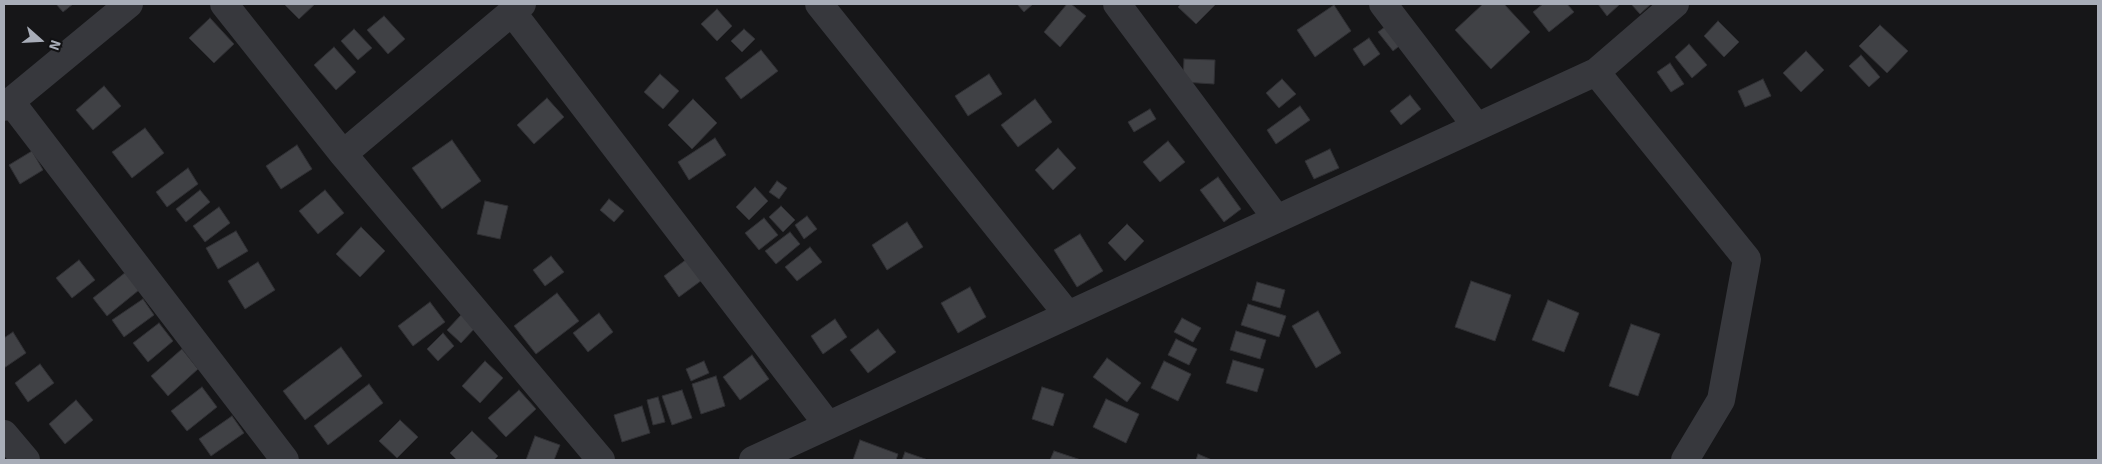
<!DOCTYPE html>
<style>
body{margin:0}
#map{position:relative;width:2102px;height:464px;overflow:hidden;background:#161618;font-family:Signika,sans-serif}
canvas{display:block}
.frame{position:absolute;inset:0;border:5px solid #a8adb8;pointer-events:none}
.north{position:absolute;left:15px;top:15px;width:50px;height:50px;-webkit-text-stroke:4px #111113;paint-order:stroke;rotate:109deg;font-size:14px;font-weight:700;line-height:20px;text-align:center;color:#a8adb8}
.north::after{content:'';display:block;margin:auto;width:18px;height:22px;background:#a8adb8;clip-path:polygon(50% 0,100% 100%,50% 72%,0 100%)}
</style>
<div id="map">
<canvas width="2102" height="464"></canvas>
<div class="frame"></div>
<div class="north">N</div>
</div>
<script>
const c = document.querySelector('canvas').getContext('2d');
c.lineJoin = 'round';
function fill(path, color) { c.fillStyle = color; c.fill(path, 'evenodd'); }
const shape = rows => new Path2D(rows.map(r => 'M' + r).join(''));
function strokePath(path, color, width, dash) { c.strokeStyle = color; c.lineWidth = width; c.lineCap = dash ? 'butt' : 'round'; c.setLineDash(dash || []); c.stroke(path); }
const building = shape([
 [56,4,73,4,63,12,56,4],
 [284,4,315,4,299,19,284,4],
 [1017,4,1033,4,1024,12,1017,4],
 [1067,4,1071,4,1086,16,1060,47,1044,32,1067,4],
 [1181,4,1216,4,1196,24,1178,7,1181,4],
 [1483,4,1504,4,1530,32,1491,69,1455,30,1483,4],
 [1543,4,1567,4,1574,12,1549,32,1533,12,1543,4],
 [1598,4,1617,4,1619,5,1607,16,1598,4],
 [1631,4,1651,4,1640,14,1631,4],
 [1334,5,1351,31,1315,57,1297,30,1334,5],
 [717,9,732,26,717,41,701,24,717,9],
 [384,16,405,39,388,54,367,30,384,16],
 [210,18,234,44,214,63,189,38,210,18],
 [1718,21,1739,42,1724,57,1704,36,1718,21],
 [1389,24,1403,43,1393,51,1378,32,1389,24],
 [1880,25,1908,51,1887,73,1859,46,1880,25],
 [354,29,372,48,358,60,341,41,354,29],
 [744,29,755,39,742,52,731,41,744,29],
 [1369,38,1380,54,1364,66,1353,49,1369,38],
 [1689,44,1707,65,1692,78,1675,57,1689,44],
 [334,47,356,72,336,90,314,65,334,47],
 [761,50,778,71,741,99,725,78,761,50],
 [1806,51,1824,70,1801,92,1783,73,1806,51],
 [1861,55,1880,77,1869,87,1849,66,1861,55],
 [1184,59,1215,60,1214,84,1183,82,1184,59],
 [1670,63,1684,84,1671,92,1657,72,1670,63],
 [660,74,679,91,663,109,644,92,660,74],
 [989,74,1002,94,968,116,955,96,989,74],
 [1282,79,1296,94,1279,108,1266,93,1282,79],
 [1763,79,1771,96,1745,107,1738,91,1763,79],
 [104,86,121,106,93,130,76,110,104,86],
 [1410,95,1421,109,1401,125,1390,111,1410,95],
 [547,98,564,117,534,144,517,125,547,98],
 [693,99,717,123,692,149,668,125,693,99],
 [1035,99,1052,122,1018,147,1001,125,1035,99],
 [1300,106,1310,120,1276,144,1267,130,1300,106],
 [1150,109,1156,119,1134,132,1128,122,1150,109],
 [145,128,164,153,132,178,112,152,145,128],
 [715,138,726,155,689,180,678,162,715,138],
 [452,140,481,181,442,209,412,168,452,140],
 [1168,141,1185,162,1160,182,1143,162,1168,141],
 [297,145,312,169,281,189,266,166,297,145],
 [1058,148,1076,168,1053,190,1035,170,1058,148],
 [1330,149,1339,168,1314,179,1305,161,1330,149],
 [32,151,43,170,20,184,9,165,32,151],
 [188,168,198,184,167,207,156,192,188,168],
 [1218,177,1241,209,1224,222,1200,190,1218,177],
 [777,181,787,188,779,199,769,192,777,181],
 [755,187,768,201,749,220,736,207,755,187],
 [200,190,210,202,186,222,176,209,200,190],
 [325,190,344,213,318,234,299,211,325,190],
 [609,199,624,211,614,222,600,210,609,199],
 [485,201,508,206,500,239,477,234,485,201],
 [781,206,795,220,783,232,769,217,781,206],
 [219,207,230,223,205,242,193,226,219,207],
 [807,216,817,229,804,239,795,225,807,216],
 [764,218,778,235,759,250,745,233,764,218],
 [907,222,923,247,887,270,872,245,907,222],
 [1127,224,1144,241,1125,261,1108,243,1127,224],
 [361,227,385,251,360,277,336,254,361,227],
 [236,231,248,251,218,269,206,248,236,231],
 [790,232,800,244,776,264,765,251,790,232],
 [1080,234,1103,271,1077,287,1054,250,1080,234],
 [810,247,822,262,797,281,785,267,810,247],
 [551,256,564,272,545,286,533,270,551,256],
 [687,259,702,280,679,297,664,276,687,259],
 [79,260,95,280,72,298,56,278,79,260],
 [258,262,275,290,245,309,228,281,258,262],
 [126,272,139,290,107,316,93,298,126,272],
 [1471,281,1511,295,1495,341,1455,327,1471,281],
 [1257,282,1285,290,1280,308,1252,300,1257,282],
 [970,287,986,317,958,333,941,303,970,287],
 [557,293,579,321,536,354,514,326,557,293],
 [143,299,154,315,124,337,112,320,143,299],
 [1548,300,1579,313,1564,352,1532,340,1548,300],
 [430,302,445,322,413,346,398,326,430,302],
 [1248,304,1286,316,1279,337,1241,325,1248,304],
 [1318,311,1341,353,1316,368,1292,326,1318,311],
 [599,313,613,332,588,352,573,333,599,313],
 [461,315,475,328,461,343,447,330,461,315],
 [1182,318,1201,328,1193,342,1174,332,1182,318],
 [835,319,847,337,823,354,811,336,835,319],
 [159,323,173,341,148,362,133,343,159,323],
 [1631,324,1660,334,1638,396,1609,386,1631,324],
 [878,329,896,352,868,373,850,350,878,329],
 [1236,331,1266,340,1260,359,1230,350,1236,331],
 [13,332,26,353,4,368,4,338,13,332],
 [443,333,454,346,438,361,427,349,443,333],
 [1176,339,1197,349,1189,365,1168,355,1176,339],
 [341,347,362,376,305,420,283,391,341,347],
 [182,349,198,369,168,396,151,376,182,349],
 [752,355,769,379,740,400,723,377,752,355],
 [1107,358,1141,383,1127,402,1093,377,1107,358],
 [1233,360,1264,369,1257,392,1226,383,1233,360],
 [485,361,503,378,480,403,462,386,485,361],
 [704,361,709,373,691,381,686,369,704,361],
 [1164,361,1191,374,1178,401,1151,388,1164,361],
 [40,364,54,383,28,402,15,383,40,364],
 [716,376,725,406,701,414,692,384,716,376],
 [369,384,383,403,328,445,314,426,369,384],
 [202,387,217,407,187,431,171,411,202,387],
 [1042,387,1064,394,1053,426,1032,419,1042,387],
 [519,390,536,409,506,437,488,418,519,390],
 [682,390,692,418,672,425,662,396,682,390],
 [658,397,665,422,653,425,647,400,658,397],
 [1106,399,1139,414,1126,443,1093,427,1106,399],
 [76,400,93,420,65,444,49,424,76,400],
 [642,406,650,433,622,442,614,415,642,406],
 [232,416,244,433,211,456,199,439,232,416],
 [400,420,418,437,397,458,379,441,400,420],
 [472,431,498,456,494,460,457,460,450,453,472,431],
 [535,436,560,445,554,460,526,460,535,436],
 [860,440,898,454,896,460,853,460,860,440],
 [1054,451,1081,460,1050,460,1054,451],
 [905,452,928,460,902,460,905,452],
 [1198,454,1212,460,1196,460,1198,454]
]);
const street = shape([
 [224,4,343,154,601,460],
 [522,4,512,12,828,425],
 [819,4,1068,315],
 [1117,4,1277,219],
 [1383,4,1477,127],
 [1596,72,1675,4],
 [11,102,285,460],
 [4,107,129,4],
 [343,154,512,12],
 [4,434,26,460],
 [753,460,1596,72,1747,259,1721,400,1685,460]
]);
fill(building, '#404145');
strokePath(building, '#303034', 1);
strokePath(street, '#37383d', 28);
</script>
